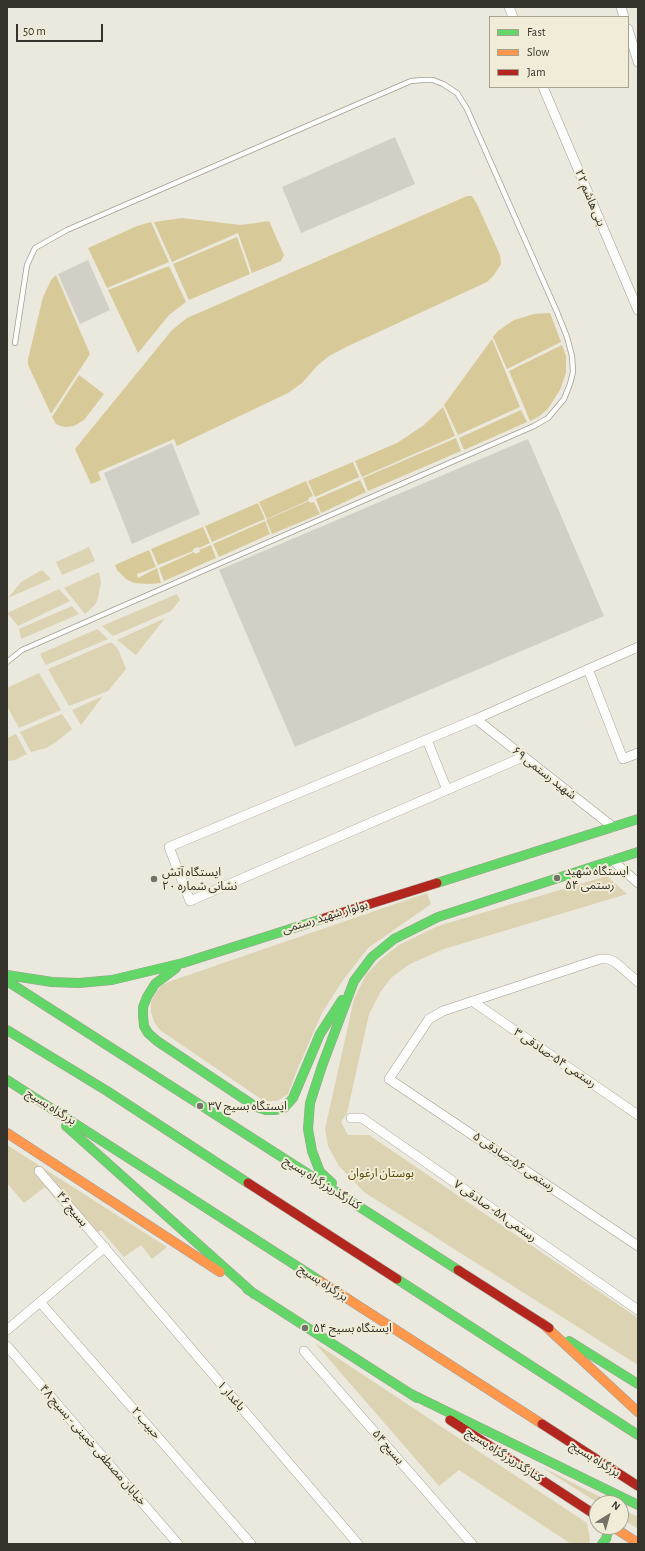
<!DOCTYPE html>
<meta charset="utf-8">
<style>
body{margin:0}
#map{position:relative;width:645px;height:1551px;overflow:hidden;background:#ebe8dd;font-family:"Alegreya Sans",sans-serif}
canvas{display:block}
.frame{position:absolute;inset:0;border:8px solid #35332b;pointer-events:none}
.legend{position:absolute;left:489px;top:16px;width:140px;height:72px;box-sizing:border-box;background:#f1ecd7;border:1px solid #a6a292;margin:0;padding:5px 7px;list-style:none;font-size:12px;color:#35332b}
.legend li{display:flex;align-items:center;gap:8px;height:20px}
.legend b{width:20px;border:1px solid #a6a292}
.north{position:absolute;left:589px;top:1495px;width:40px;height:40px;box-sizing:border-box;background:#f1ecd7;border:1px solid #a6a292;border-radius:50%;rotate:37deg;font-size:11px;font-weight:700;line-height:16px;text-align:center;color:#35332b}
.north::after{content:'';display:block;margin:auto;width:14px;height:18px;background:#757269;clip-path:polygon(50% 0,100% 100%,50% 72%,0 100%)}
.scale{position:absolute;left:16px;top:24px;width:87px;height:18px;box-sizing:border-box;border:2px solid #35332b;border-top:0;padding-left:5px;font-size:12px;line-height:14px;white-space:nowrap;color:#35332b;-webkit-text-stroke:3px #f1ecd7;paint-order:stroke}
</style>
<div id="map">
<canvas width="645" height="1551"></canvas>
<div class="frame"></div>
<ul class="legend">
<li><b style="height:5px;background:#63d668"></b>Fast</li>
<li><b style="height:5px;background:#ff974d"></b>Slow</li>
<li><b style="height:5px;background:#b3261e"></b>Jam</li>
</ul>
<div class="north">N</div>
<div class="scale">50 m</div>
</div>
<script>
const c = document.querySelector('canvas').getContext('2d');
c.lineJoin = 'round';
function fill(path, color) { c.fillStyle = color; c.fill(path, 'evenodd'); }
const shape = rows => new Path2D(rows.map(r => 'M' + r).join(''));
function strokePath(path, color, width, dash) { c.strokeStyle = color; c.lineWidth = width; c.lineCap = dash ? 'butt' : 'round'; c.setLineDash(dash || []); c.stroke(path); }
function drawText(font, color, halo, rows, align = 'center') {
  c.font = font + ' "Alegreya Sans","Noto Sans Arabic",sans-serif'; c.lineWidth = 4; c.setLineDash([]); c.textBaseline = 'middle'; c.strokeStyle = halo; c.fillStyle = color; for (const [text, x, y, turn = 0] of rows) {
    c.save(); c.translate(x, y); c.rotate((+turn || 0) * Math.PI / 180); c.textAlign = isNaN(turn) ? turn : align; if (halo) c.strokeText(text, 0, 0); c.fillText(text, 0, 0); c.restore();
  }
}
const green = shape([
 [89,547,95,561,62,575,56,562],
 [42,570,51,579,8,598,21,582],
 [99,572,101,582,98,598,95,605,85,614,64,588],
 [59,589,70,601,18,626,7,613],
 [177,594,180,600,171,611,113,636,102,626],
 [72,606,79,614,21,639,19,629],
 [165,618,136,655,117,640],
 [97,629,108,639,46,665,40,654],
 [111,642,118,649,126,669,108,691,69,706,48,669],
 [39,673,61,710,19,728,7,706,7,688],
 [103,696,81,725,72,710],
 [62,714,72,729,55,743,46,748,31,752,20,732],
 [16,734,27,754,15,760,7,761,7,738],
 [607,876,627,894,444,949,410,964,392,977,381,991,369,1014,347,1113,341,1122,348,1135,369,1135,638,1318,638,1365,364,1192,339,1166,328,1146,325,1129,354,999,366,975,380,960,399,945,438,926],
 [427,893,431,904,368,948,343,980,322,1013,297,1070,288,1094,277,1101,264,1101,160,1030,154,1022,151,1012,151,1002,156,993,162,985,171,981],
 [7,1145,167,1247,152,1259,141,1245,124,1257,101,1230,89,1237,45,1187,24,1203,7,1183],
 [315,1343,587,1523,590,1539,589,1544,571,1544,459,1470,439,1486],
 [540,1466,612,1503,598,1503],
 [621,1508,638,1517,638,1529,621,1518]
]);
const forest = shape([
 [467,196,472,196,477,204,500,255,501,264,494,275,487,282,346,347,329,356,318,365,302,383,288,393,177,446,174,439,98,472,101,480,91,484,75,449,172,330,187,318],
 [182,218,241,225,269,221,284,255,281,261,252,273,238,233,172,262,154,222],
 [151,222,169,262,107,288,88,248,137,226],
 [237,237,250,274,189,300,173,264],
 [169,266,186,302,169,315,138,353,108,290],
 [56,275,90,354,51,414,28,365,28,359,43,297,51,280],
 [550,313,561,342,507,369,493,337,498,331,514,320,534,314],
 [492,339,520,407,458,435,444,405],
 [562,345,566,356,566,373,560,390,547,410,538,417,530,421,509,371],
 [79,375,104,394,84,420,74,426,66,427,61,426,56,424,52,417],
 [443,407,455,436,362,477,355,461,397,443,424,425],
 [521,410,527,422,464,450,459,438],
 [456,438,461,451,368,491,363,478],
 [353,462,359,477,315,497,308,481],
 [360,480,366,492,321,513,316,499],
 [306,481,313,496,308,498,309,500,267,519,259,502],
 [309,501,310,503,314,502,320,514,272,534,266,520],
 [258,503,265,519,212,542,205,526],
 [265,521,270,534,219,557,213,544],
 [203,527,210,543,199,548,198,547,193,549,193,551,158,565,151,549],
 [211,545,216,558,164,581,159,568,194,552,195,554,200,552,199,550],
 [149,550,156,567,137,574,138,578,157,568,161,583,148,584,134,583,126,579,117,570,115,565]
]);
const building = shape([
 [395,137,415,184,301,233,282,187],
 [88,260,110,310,80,324,58,274],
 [528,439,604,616,295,747,219,570],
 [172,443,200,514,132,544,104,473]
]);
const lane = shape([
 [7,662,22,650,534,426,548,418,564,399,570,384,573,372,572,356,567,337,557,312,467,109,457,93,443,84,433,80,423,80,411,81,67,230,35,248,27,265,15,343]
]);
const street = shape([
 [509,7,513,17],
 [621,7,624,17],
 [628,29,638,62],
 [543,87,638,310],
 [588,669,623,759,638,753],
 [476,719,613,827],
 [427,740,447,790],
 [523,757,190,901,169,847,476,719,638,647],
 [612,860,638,883],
 [638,982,615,962,608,959,600,959,443,1011,429,1019,389,1079,638,1246],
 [472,1001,638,1115],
 [351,1118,362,1118,638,1310],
 [39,1171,358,1544],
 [40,1302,251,1544],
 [7,1330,105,1247],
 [7,1346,178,1544],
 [304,1351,472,1544]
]);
const fast = shape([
 [437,883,638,819],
 [176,968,155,984,147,997,143,1007,143,1016,144,1026,148,1033,157,1041,256,1107,266,1110,276,1110,284,1108,293,1098,320,1034,342,1000],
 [7,975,52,982,79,983,112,980,183,963,325,918],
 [7,981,458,1270],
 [7,1030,107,1091,248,1183],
 [7,1080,320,1281],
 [66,1126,254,1294],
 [332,1183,320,1172,312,1151,308,1129,310,1103,322,1066,354,981,372,957,394,939,438,917,638,852],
 [397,1279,638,1435],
 [247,1289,417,1398],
 [569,1341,638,1384],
 [409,1393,638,1505],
 [602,1544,606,1539,609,1527]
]);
const slow = shape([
 [7,1133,220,1272],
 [320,1281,542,1424],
 [542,1323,638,1412],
 [613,1527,638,1543]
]);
const jam = shape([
 [325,918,437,883],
 [248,1183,397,1279],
 [458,1270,549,1328],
 [450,1420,597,1516],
 [542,1424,638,1486]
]);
const markers = [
 [557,878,4,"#757269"],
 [154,879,4,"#757269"],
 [200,1106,4,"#757269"],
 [305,1328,4,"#757269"]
];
const streetNames = [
 ["بنی هاشم ۲۲",590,198,67],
 ["شهید رستمی ۶۹",544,773,38],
 ["بولوار شهید رستمی",325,917,-17],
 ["رستمی ۵۴-صادقی ۳",555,1058,34],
 ["بزرگراه بسیج",51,1107,32],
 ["رستمی ۵۶-صادقی ۵",514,1162,34],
 ["کنارگذربزرگراه بسیج",322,1183,32],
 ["بسیج ۴۶",72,1209,50],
 ["رستمی ۵۸- صادقی ۷",495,1211,35],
 ["بزرگراه بسیج",323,1283,33],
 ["باغدار ۱",231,1396,49],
 ["حبیب ۲",146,1423,49],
 ["خیابان مصطفی خمینی - بسیج ۴۸",93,1445,49],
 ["بسیج ۵۴",388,1447,49],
 ["کنارگذربزرگراه بسیج",504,1455,33],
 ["بزرگراه بسیج",595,1459,32]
];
const poiNames = [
 ["ایستگاه شهید",565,871],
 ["رستمی ۵۴",565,885],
 ["ایستگاه آتش",162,872],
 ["نشانی شماره ۲۰",162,886],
 ["ایستگاه بسیج ۳۷",208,1106],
 ["ایستگاه بسیج ۵۴",313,1328]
];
const parkNames = [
 ["بوستان ارغوان",381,1173]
];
fill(green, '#dcd3b2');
fill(forest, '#d8ca98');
fill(building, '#d2cfc7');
strokePath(lane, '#a19e96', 6);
strokePath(street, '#a19e96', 10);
strokePath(fast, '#a19e96', 10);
strokePath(slow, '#a19e96', 10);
strokePath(jam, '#a19e96', 10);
strokePath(lane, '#fcfcfa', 4.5);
strokePath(street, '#fcfcfa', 9);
strokePath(fast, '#63d668', 9);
strokePath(slow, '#ff974d', 9);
strokePath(jam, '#b3261e', 9);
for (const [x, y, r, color] of markers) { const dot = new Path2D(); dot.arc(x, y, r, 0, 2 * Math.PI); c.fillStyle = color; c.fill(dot); strokePath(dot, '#f1ecd7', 1.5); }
drawText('12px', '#35332b', '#f1ecd7', streetNames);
drawText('12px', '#35332b', '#f1ecd7', poiNames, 'left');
drawText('12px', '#584803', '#f1ecd7', parkNames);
</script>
